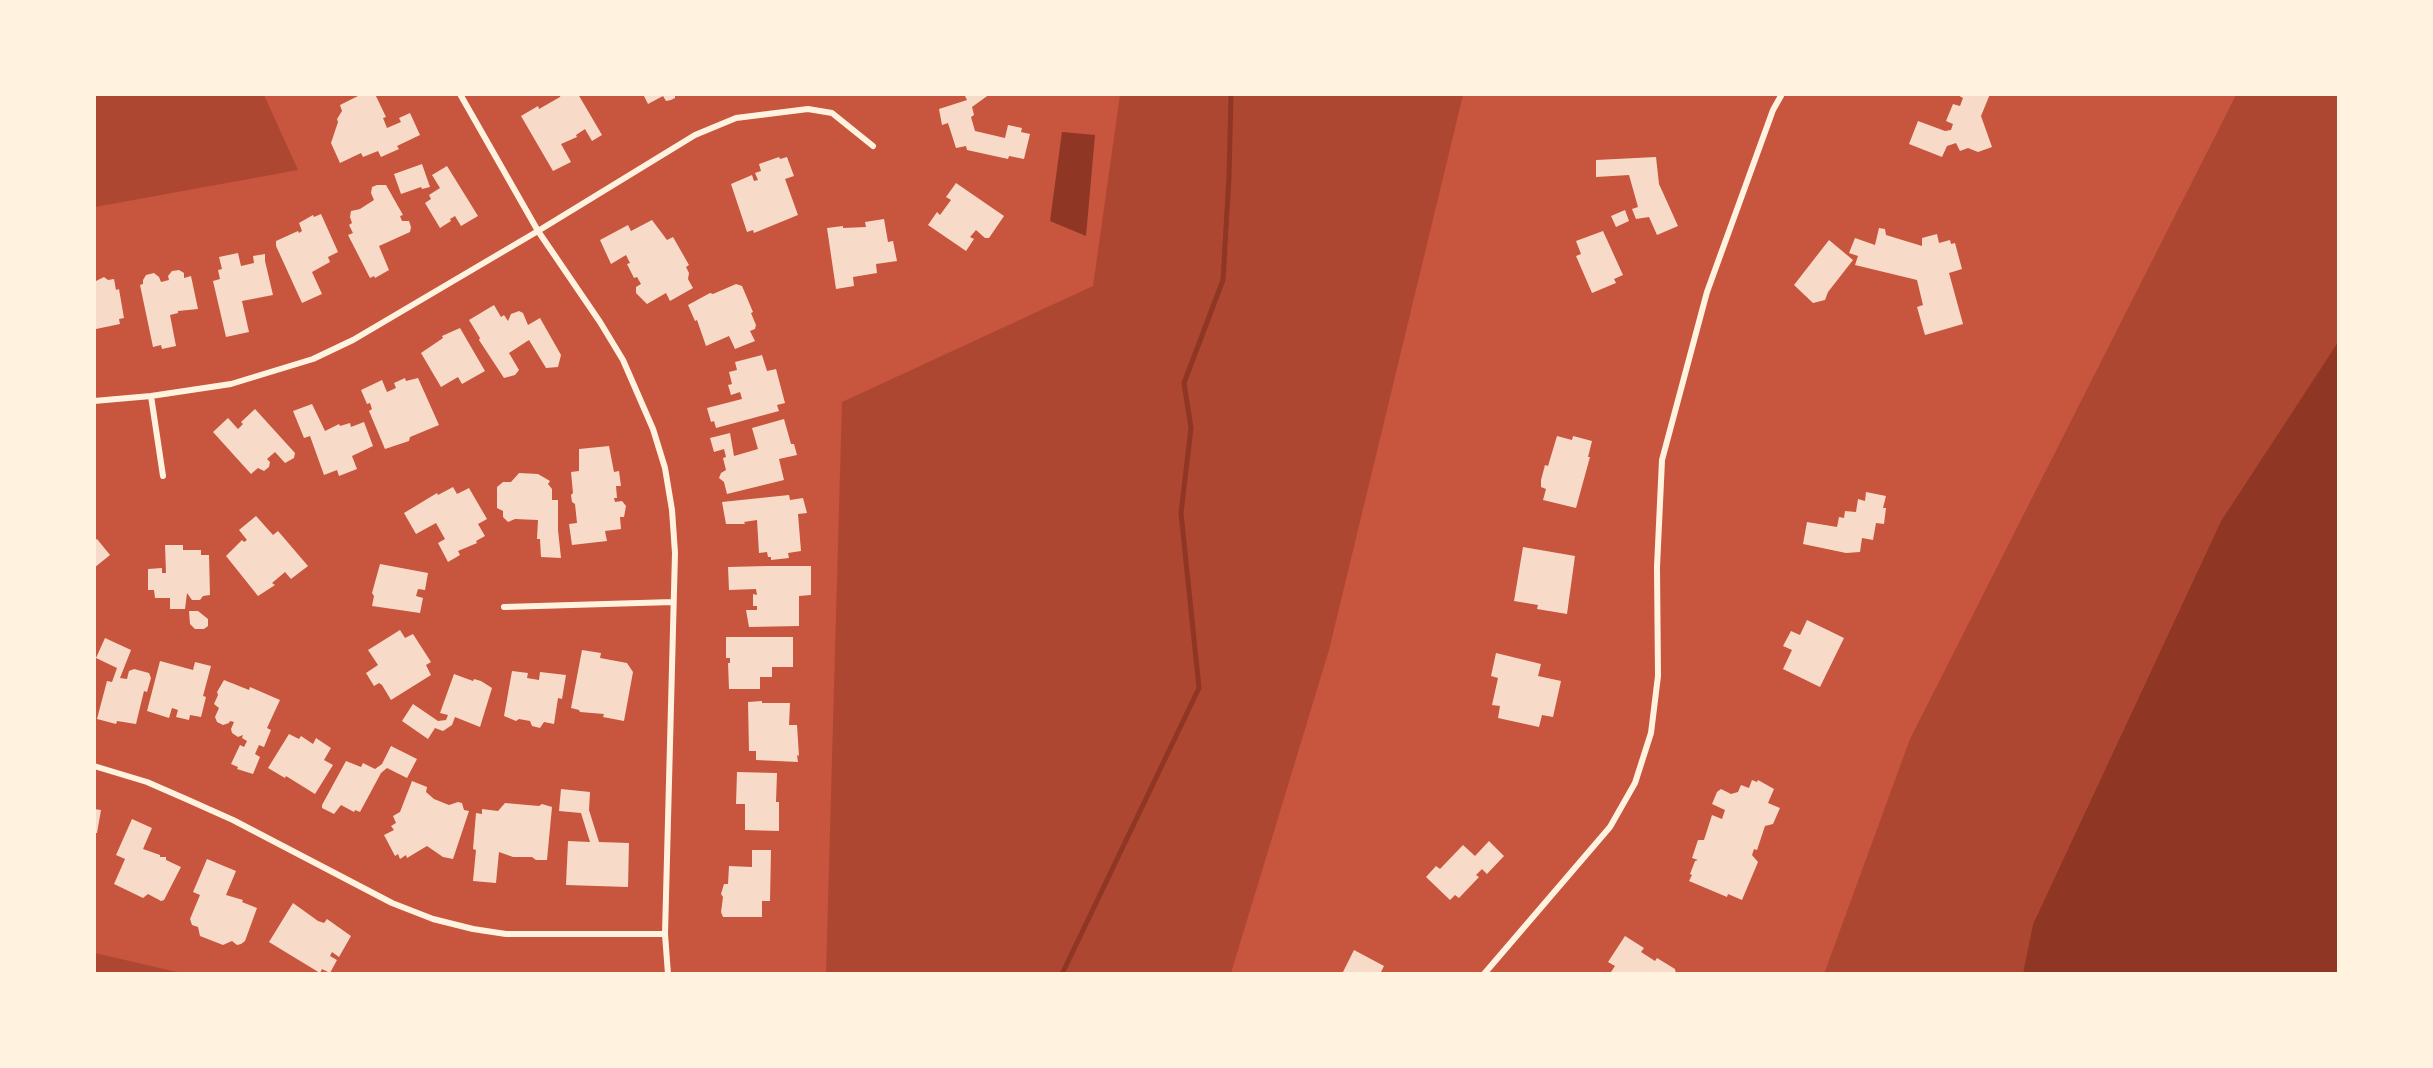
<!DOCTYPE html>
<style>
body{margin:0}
#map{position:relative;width:2433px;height:1068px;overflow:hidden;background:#c8553d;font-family:"Exo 2",sans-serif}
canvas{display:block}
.frame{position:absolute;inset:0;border:96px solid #fff3e0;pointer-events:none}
</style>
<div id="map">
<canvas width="2433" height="1068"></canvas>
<div class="frame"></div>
</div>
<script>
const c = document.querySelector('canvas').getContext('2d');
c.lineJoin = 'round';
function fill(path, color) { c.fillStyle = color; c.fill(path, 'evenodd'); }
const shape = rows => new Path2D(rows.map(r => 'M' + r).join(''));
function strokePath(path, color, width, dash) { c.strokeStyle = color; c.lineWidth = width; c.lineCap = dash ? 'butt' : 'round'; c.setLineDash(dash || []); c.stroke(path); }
const green = shape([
 [95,94,264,95,298,170,95,207],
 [1120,95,1463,95,1329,650,1231,973,826,973,842,402,1093,286],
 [2236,95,2338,95,2338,342,2221,521,2033,924,2023,973,1824,974,1910,739],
 [94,953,95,953,181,973,95,973]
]);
const water = shape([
 [1062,132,1095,135,1086,236,1050,221],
 [2338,342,2338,973,2023,973,2033,924,2221,521]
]);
const stream = shape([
 [1062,974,1199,688,1181,513,1191,428,1184,383,1223,280,1229,177,1231,94]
]);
const building = shape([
 [362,94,375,94,386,117,383,118,387,128,401,122,399,118,410,113,420,135,397,146,399,149,381,157,378,151,363,157,361,153,340,163,331,143,338,122,337,119,342,111,340,105],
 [561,94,578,94,602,135,592,141,585,129,576,135,577,137,561,144,571,162,553,171,521,116,538,106,539,109,560,97],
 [643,94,675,94,675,98,671,100,666,101,663,96,648,104],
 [967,94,990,94,972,107,974,115,971,117,975,131,1005,138,1008,125,1022,128,1021,132,1030,134,1024,159,1009,156,1008,159,967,150,966,146,956,148,948,123,942,125,939,109,967,100,965,96],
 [1956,94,1990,94,1981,116,1992,147,1978,152,1968,148,1960,151,1956,143,1947,146,1942,157,1909,144,1918,121,1945,131,1951,130,1953,124,1946,121,1953,104,1960,106,1963,98],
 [779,157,780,159,787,157,794,176,785,179,798,215,754,233,753,230,747,232,731,184,752,175,754,181,758,180,755,173,761,171,759,164],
 [1656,157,1659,184,1678,226,1657,235,1649,217,1636,219,1632,209,1638,207,1629,175,1596,177,1596,160],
 [422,164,430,187,422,189,421,187,401,194,394,174],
 [447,166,478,216,461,226,455,216,450,219,451,221,440,228,425,203,431,199,429,195,440,188,432,175],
 [956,183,1004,216,989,238,985,238,976,230,970,237,974,239,966,251,928,225,937,212,940,215,951,200,946,197],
 [377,185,386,185,403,215,400,216,402,221,409,221,411,227,410,232,379,246,389,270,375,278,374,276,370,278,348,235,353,233,349,225,352,223,350,217,351,211,360,209,374,200,371,193,372,187],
 [1625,210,1629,221,1616,227,1611,216],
 [321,214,338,252,328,257,330,262,312,272,322,294,302,303,276,246,276,241,298,231,299,233,302,231,299,223,313,215,314,217],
 [884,219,888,242,893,241,897,261,876,264,877,273,853,277,854,286,836,289,827,228,843,226,843,228,866,227,865,222],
 [652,220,667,240,673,237,689,265,686,267,689,273,688,279,693,288,670,301,666,293,647,304,636,293,636,287,641,284,637,277,634,278,627,264,630,263,626,255,611,264,600,240,628,225,631,231],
 [1879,228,1885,229,1886,235,1922,246,1922,238,1937,234,1939,243,1950,240,1951,244,1955,243,1962,269,1949,273,1963,324,1925,335,1917,307,1923,305,1917,280,1855,265,1858,256,1849,253,1855,238,1875,245],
 [1603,231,1623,275,1614,279,1616,283,1592,293,1576,256,1581,254,1576,241],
 [1829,240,1853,260,1828,292,1825,300,1813,303,1794,285],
 [238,253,241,266,254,263,253,256,265,254,265,261,273,295,242,301,249,332,226,337,213,281,220,279,218,270,222,269,219,257],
 [179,270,184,273,184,278,191,276,198,309,178,311,178,313,170,315,176,346,162,349,161,345,153,347,140,285,143,284,143,280,146,275,154,273,159,277,161,282,169,280,168,276,172,271],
 [104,277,108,280,114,279,116,290,119,289,124,318,119,319,120,324,96,329,94,282],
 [736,284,742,286,753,312,751,313,756,325,755,329,750,331,755,341,735,349,729,336,706,346,697,320,695,321,688,305,710,293,713,294],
 [494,305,501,317,504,315,508,321,511,314,519,311,523,313,528,325,540,318,561,355,558,367,546,368,529,340,509,353,519,370,515,375,504,378,479,340,480,338,469,320],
 [460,328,485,371,462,384,458,377,441,387,421,353,443,338,442,336],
 [762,355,767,371,776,369,785,403,777,405,779,411,716,428,714,421,711,422,707,408,742,399,740,392,731,395,728,385,732,384,729,372,737,370,735,362],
 [405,378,406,381,418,378,439,425,410,437,409,441,385,449,369,411,372,409,370,403,367,404,361,390,382,380,387,392,396,388,394,383],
 [312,404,325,431,339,424,340,426,350,423,351,427,364,422,373,446,352,456,357,469,339,476,337,470,324,475,310,436,304,438,293,411],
 [255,409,295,453,294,458,285,463,275,452,267,459,270,462,269,467,264,471,258,468,251,474,213,432,228,418,238,429,243,424,241,422],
 [784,419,791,444,794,444,797,455,779,459,784,480,727,494,724,482,719,478,721,473,726,470,723,458,726,457,724,449,714,452,710,438,730,433,734,456,758,449,752,428],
 [1557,436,1572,440,1573,436,1592,441,1588,457,1590,457,1576,508,1543,500,1546,489,1541,487,1541,480,1545,465,1548,466],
 [609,446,614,472,619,471,621,486,616,486,617,498,614,498,615,502,622,501,626,506,624,517,620,517,621,529,605,531,607,541,572,545,569,524,577,523,575,504,572,502,571,495,573,493,571,472,579,471,579,449],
 [519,473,538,474,550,481,548,484,552,489,552,500,558,500,558,530,561,558,541,557,540,539,537,539,538,520,515,519,508,522,503,517,503,511,497,508,497,487,503,482,511,482],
 [453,487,457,494,469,488,487,519,478,524,485,536,476,541,477,543,458,551,460,555,448,562,438,543,445,539,436,523,416,534,404,513,437,493,438,495],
 [1866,492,1886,496,1883,508,1886,508,1884,524,1876,523,1873,540,1862,538,1860,552,1846,553,1803,544,1807,522,1837,527,1839,517,1844,518,1845,511,1856,512,1858,499,1865,501],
 [789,495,790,500,803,498,807,513,798,514,801,551,788,553,789,558,771,560,771,557,768,557,767,552,759,553,757,520,744,522,745,524,726,524,722,502],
 [256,516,273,535,278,531,308,566,291,579,285,572,272,583,275,585,258,596,226,556,242,540,244,542,247,540,239,530],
 [97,539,110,555,94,568,94,541],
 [165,545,183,545,183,550,201,550,201,555,209,555,210,595,203,596,200,600,192,600,187,593,185,609,170,609,170,598,155,598,154,590,148,590,148,569,162,568,162,573,166,573],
 [1523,547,1575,556,1567,614,1537,609,1538,605,1514,601],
 [380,564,428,573,425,590,418,589,416,596,423,598,420,613,372,606,374,596,372,593],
 [767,566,811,566,811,595,799,596,799,626,749,627,746,610,757,610,757,606,753,606,753,594,757,595,756,589,729,590,728,567],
 [189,611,198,611,208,619,208,626,204,629,195,629,190,624],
 [1807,620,1844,638,1820,687,1783,669,1792,650,1783,646,1791,631,1800,635],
 [400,630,405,638,413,634,431,662,426,665,431,675,391,700,382,685,379,683,374,686,366,673,378,665,368,650],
 [726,637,793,637,793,667,772,667,772,677,760,677,760,689,729,689,728,663,730,663,730,658,726,658],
 [105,638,131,650,120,678,127,679,129,671,134,669,149,673,151,678,147,692,144,691,136,724,117,721,116,724,97,719,107,681,112,682,117,668,96,658],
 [582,650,601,653,600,658,627,663,633,672,624,721,603,717,604,714,580,712,579,710,571,708],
 [1496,653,1541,664,1538,676,1561,681,1553,717,1542,715,1539,727,1498,718,1500,706,1492,705,1498,678,1491,676],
 [160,661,193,670,195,662,211,666,203,696,206,697,201,717,190,715,189,720,176,717,178,710,172,708,169,718,147,711],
 [512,671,528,673,527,678,539,680,540,672,566,675,562,699,558,698,554,724,544,722,540,728,532,726,530,721,519,719,516,721,504,716],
 [454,674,473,681,474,679,481,681,492,688,480,727,455,717,452,725,443,731,435,728,428,739,402,721,413,704,438,721,446,720,448,715,440,713],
 [224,680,249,690,250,687,280,700,267,728,271,730,264,747,259,745,255,754,260,757,253,774,237,769,238,767,231,764,240,745,244,747,247,741,242,738,243,735,238,737,232,733,231,729,234,722,230,721,229,723,223,725,217,722,215,717,219,708,214,704,218,695,217,692],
 [762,701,762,703,790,703,789,725,797,725,799,756,797,755,798,762,756,760,756,751,749,751,748,702],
 [289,734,299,739,301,736,313,744,316,738,331,748,324,760,333,765,315,794,286,776,285,778,268,768],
 [391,746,417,759,407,778,387,768,381,773,360,812,355,810,354,812,341,805,334,814,322,808,322,805,346,761,361,767,363,763,375,769,382,764],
 [737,772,777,773,776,802,779,802,779,831,745,830,745,804,736,804],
 [1752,780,1757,782,1758,780,1774,789,1768,803,1780,808,1773,824,1765,826,1757,850,1754,849,1752,855,1758,862,1742,900,1728,894,1727,897,1689,881,1692,875,1690,874,1695,861,1698,860,1692,858,1698,840,1704,840,1712,815,1722,819,1725,810,1712,804,1717,792,1721,789,1731,794,1738,792,1741,785,1749,788],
 [412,781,427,787,426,792,434,799,449,805,458,802,462,803,464,810,469,811,453,859,443,857,427,846,407,858,406,855,400,859,398,854,395,856,384,835,394,830,391,826,396,823,393,816,400,812],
 [561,789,590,792,589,810,599,842,629,843,628,887,566,885,568,841,590,842,581,813,559,811],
 [505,803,539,806,542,804,552,807,547,860,536,860,532,857,513,857,499,852,496,883,473,881,476,850,473,849,476,813,482,814,482,809,498,811],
 [94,809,101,810,97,833,94,833],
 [132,819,152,828,143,849,160,855,160,857,166,857,166,860,181,867,164,900,161,901,148,894,143,898,114,884,125,859,116,855],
 [1489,841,1504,856,1487,874,1482,869,1476,875,1479,877,1459,898,1455,895,1450,900,1426,877,1436,866,1440,869,1463,845,1475,856],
 [752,850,771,850,770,901,762,901,762,917,723,917,721,912,723,897,721,894,724,884,728,884,729,866,752,867],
 [207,859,236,871,226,895,243,900,242,902,257,908,245,941,241,944,237,945,232,941,223,945,200,936,198,927,192,925,190,919,200,895,193,892],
 [293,903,318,921,324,923,327,919,351,936,339,957,332,952,330,956,337,960,330,973,322,969,320,973,269,942],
 [1625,936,1644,948,1641,952,1655,961,1657,958,1675,969,1676,974,1611,972,1615,966,1608,962],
 [1354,950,1384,966,1380,974,1342,974]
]);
const minor = shape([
 [460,94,538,231,600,322,623,360,653,429,665,468,672,510,675,553,665,934,668,974],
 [151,396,163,476],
 [94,401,151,396,231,384,313,359,353,340,538,231,695,135,736,118,808,109,832,113,873,146],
 [504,607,673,602],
 [94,766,147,782,186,799,233,820,392,903,433,919,473,929,506,934,665,934],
 [1484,974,1610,827,1635,783,1651,733,1658,676,1657,567,1662,460,1707,292,1773,110,1782,94]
]);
fill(green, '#ae4732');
fill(water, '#8f3625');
strokePath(stream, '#8f3625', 5);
fill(building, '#f7dbc8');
strokePath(minor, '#fff3e0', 6);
</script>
